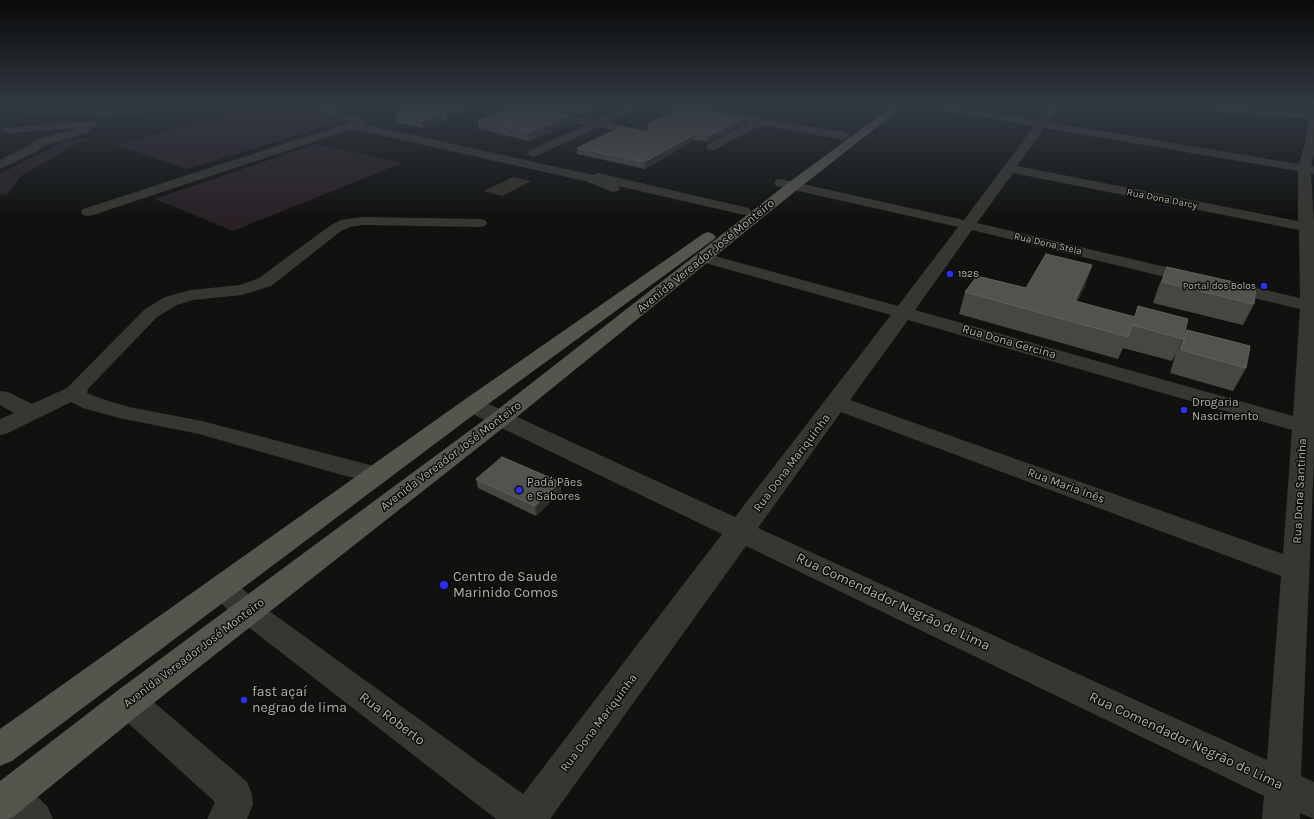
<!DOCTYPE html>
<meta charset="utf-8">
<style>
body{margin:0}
canvas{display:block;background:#111210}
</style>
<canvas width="1314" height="819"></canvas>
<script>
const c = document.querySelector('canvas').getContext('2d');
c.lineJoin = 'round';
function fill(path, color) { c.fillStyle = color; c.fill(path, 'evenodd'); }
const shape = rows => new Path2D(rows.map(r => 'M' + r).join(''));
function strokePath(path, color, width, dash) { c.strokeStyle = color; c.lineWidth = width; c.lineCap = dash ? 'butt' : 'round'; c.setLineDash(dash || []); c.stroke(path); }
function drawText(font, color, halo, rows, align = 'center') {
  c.font = font + ' Karla,sans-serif'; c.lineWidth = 3; c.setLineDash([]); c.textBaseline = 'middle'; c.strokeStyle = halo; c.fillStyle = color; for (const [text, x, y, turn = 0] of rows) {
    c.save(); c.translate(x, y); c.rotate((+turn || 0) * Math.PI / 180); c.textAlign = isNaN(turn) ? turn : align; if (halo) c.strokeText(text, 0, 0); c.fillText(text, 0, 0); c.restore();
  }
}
const green = shape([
 [58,105,70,106,164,105,148,112,105,118,85,117,79,114,32,116,13,109,12,105],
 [261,105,280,105,343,121,187,169,117,145],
 [68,139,86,139,22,175,8,194,0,195,0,174],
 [316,144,402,163,233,231,155,199]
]);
const water = shape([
 [513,177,531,181,502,196,484,191]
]);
const minor = shape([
 [313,105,334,106,335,108,334,111,366,119,368,121,363,124,593,175,598,173,744,207,749,208,751,211,749,214,744,215,618,186,620,188,618,191,613,192,585,181,352,129,93,215,88,216,83,215,81,212,83,209,351,122,323,114,322,112,323,110,314,107,313,105],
 [459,105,469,105,463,114,459,115,454,112,459,105],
 [499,105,519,105,596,120,630,105,643,105,642,107,609,123,648,131,650,133,648,135,644,136,599,127,534,157,530,156,528,153,530,150,586,125,504,108,500,107,499,105],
 [662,105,684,105,844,132,848,134,850,136,848,138,844,140,762,125,712,151,708,150,706,147,708,144,749,123,667,108,663,107,662,105],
 [921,105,944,105,1038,120,1050,105,1060,105,1048,122,1299,164,1306,138,1308,119,1171,108,1166,105,1210,105,1314,113,1314,154,1311,166,1314,166,1314,174,1311,173,1314,224,1314,458,1301,776,1314,782,1314,819,1300,813,1300,819,1262,819,1264,796,746,546,550,819,496,819,238,619,212,595,208,587,212,579,222,576,232,579,258,603,523,794,722,534,464,410,461,405,464,400,472,398,480,400,735,517,891,315,698,261,696,258,698,255,704,253,898,306,958,227,781,187,776,186,774,183,776,180,781,179,964,220,1034,126,926,108,922,107,921,105],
 [1044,128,1298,171,1298,221,1017,166,1044,128],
 [1013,173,1299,230,1300,298,1226,281,1220,282,1217,286,1220,290,1300,309,1293,416,915,310,972,230,1194,284,1200,283,1203,279,1200,275,977,223,1013,173],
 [908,320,1292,430,1283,554,850,400,908,320],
 [841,412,1281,576,1267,760,758,528,841,412],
 [92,121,98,124,87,133,43,146,38,151,0,169,0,160,30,145,35,140,79,128,8,133,4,132,2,130,4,128,92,121],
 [363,217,480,219,485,220,487,223,485,226,480,227,363,225,350,227,341,231,271,286,242,295,193,300,177,305,157,317,88,389,87,393,99,398,129,407,202,421,385,469,388,475,385,481,376,483,342,475,199,434,119,418,83,408,71,402,8,433,0,435,0,419,14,413,0,405,0,391,8,392,32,404,67,388,145,309,165,297,191,290,240,285,259,278,331,225,341,220,363,217],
 [129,687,141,691,247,782,252,795,253,804,247,819,207,819,215,802,117,713,112,702,117,691,129,687],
 [10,778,23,783,47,806,53,819,7,819,0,812,0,782,10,778]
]);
const major = shape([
 [894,105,905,105,798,189,508,424,141,713,13,817,8,819,0,819,0,781,117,691,492,414,788,183,894,105],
 [708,232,713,234,716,237,713,240,480,410,12,761,0,766,0,729,464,400,703,234,708,232]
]);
const wall = shape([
 [405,105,457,105,446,122,442,121,423,128,396,123,395,116],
 [538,105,607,105,607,108,585,116,538,107],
 [745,118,744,124,708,142,695,140,645,169,577,154,577,148,648,131,648,124],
 [478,121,571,123,530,141,479,129],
 [1092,265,1085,286,1077,302,1134,317,1138,306,1183,339,1172,361,1123,348,1118,359,959,314,965,292,1026,288],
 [1167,267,1254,304,1243,325,1153,303,1158,288],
 [1187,330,1246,368,1233,391,1170,373,1176,353],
 [476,479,560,482,561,492,536,516,478,488]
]);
const shadedWall = shape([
 [452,105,457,105,446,122,445,115],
 [595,105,607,105,607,108,585,116,585,109],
 [441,114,442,121,423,128,421,121],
 [571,115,571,123,530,141,529,132],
 [745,118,744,124,708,142,708,136],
 [695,134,695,140,645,169,644,162],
 [1092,265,1085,286,1068,320,1075,301],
 [560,482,561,492,536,516,535,506]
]);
const building = shape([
 [405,105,452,105,445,115,441,114,421,121,395,116,405,105],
 [521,105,571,115,529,132,478,121,521,105],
 [564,105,595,105,585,109,564,105],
 [683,107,745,118,708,136,695,134,644,162,577,148,621,127,644,132,648,131,651,127,648,124,683,107],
 [1046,254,1092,265,1075,301,1135,317,1138,306,1188,319,1183,339,1132,325,1128,337,965,292,977,276,1026,288,1046,254],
 [1167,267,1256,287,1254,304,1162,282,1167,267],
 [1187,330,1250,346,1246,368,1181,350,1187,330],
 [502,457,560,482,535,506,476,479,502,457]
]);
const markers = [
 [950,274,4,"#2b2eef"],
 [1264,286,4,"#2b2eef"],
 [1184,410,4,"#2b2eef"],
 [519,490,4,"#2b2eef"],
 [444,585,5,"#2b2eef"],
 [244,700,4,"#2b2eef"]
];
const farStreetnames = [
 ["Rua Dona Darcy",1162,199,11],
 ["Rua Dona Stela",1048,244,13]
];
const farPoinames = [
 ["1928",958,274],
 ["Portal dos Bolos",1256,286,"right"]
];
const streetNames = [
 ["Avenida Vereador José Monteiro",706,256,-39],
 ["Rua Dona Gercina",1009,342,16],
 ["Avenida Vereador José Monteiro",451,456,-37],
 ["Rua Dona Mariquinha",792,463,-53],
 ["Rua Maria Inês",1066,486,20],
 ["Rua Dona Santinha",1300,491,-87],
 ["Avenida Vereador José Monteiro",194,653,-37],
 ["Rua Dona Mariquinha",599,723,-53]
];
const poiNames = [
 ["Drogaria",1192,403],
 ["Nascimento",1192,417],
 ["Padá Pães",527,483],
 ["e Sabores",527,497]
];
const nearPoinames = [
 ["Centro de Saude",453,577],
 ["Marinido Comos",453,593],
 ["fast açaí",252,692],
 ["negrao de lima",252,708]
];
const nearStreetnames = [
 ["Rua Comendador Negrão de Lima",893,602,25],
 ["Rua Roberto",392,719,37],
 ["Rua Comendador Negrão de Lima",1186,741,25]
];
fill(green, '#292126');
fill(water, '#353227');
fill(minor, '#363731');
fill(major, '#55554d');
fill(wall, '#464741');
fill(shadedWall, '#2c2d29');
fill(building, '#52534c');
strokePath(building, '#616259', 1);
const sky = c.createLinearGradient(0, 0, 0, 219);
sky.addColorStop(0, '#090a09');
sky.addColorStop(0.48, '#323942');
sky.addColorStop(1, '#32394200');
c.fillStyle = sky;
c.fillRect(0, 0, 1314, 219);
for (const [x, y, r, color] of markers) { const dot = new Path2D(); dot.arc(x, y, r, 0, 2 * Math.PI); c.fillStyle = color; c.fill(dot); strokePath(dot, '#0c0d0b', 1.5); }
drawText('10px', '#b2b2a1', '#0c0d0b', farStreetnames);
drawText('10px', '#b2b2a1', '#0c0d0b', farPoinames, 'left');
drawText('12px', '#b2b2a1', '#0c0d0b', streetNames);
drawText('12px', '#b2b2a1', '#0c0d0b', poiNames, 'left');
drawText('14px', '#b2b2a1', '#0c0d0b', nearPoinames, 'left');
drawText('14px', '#b2b2a1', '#0c0d0b', nearStreetnames);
</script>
